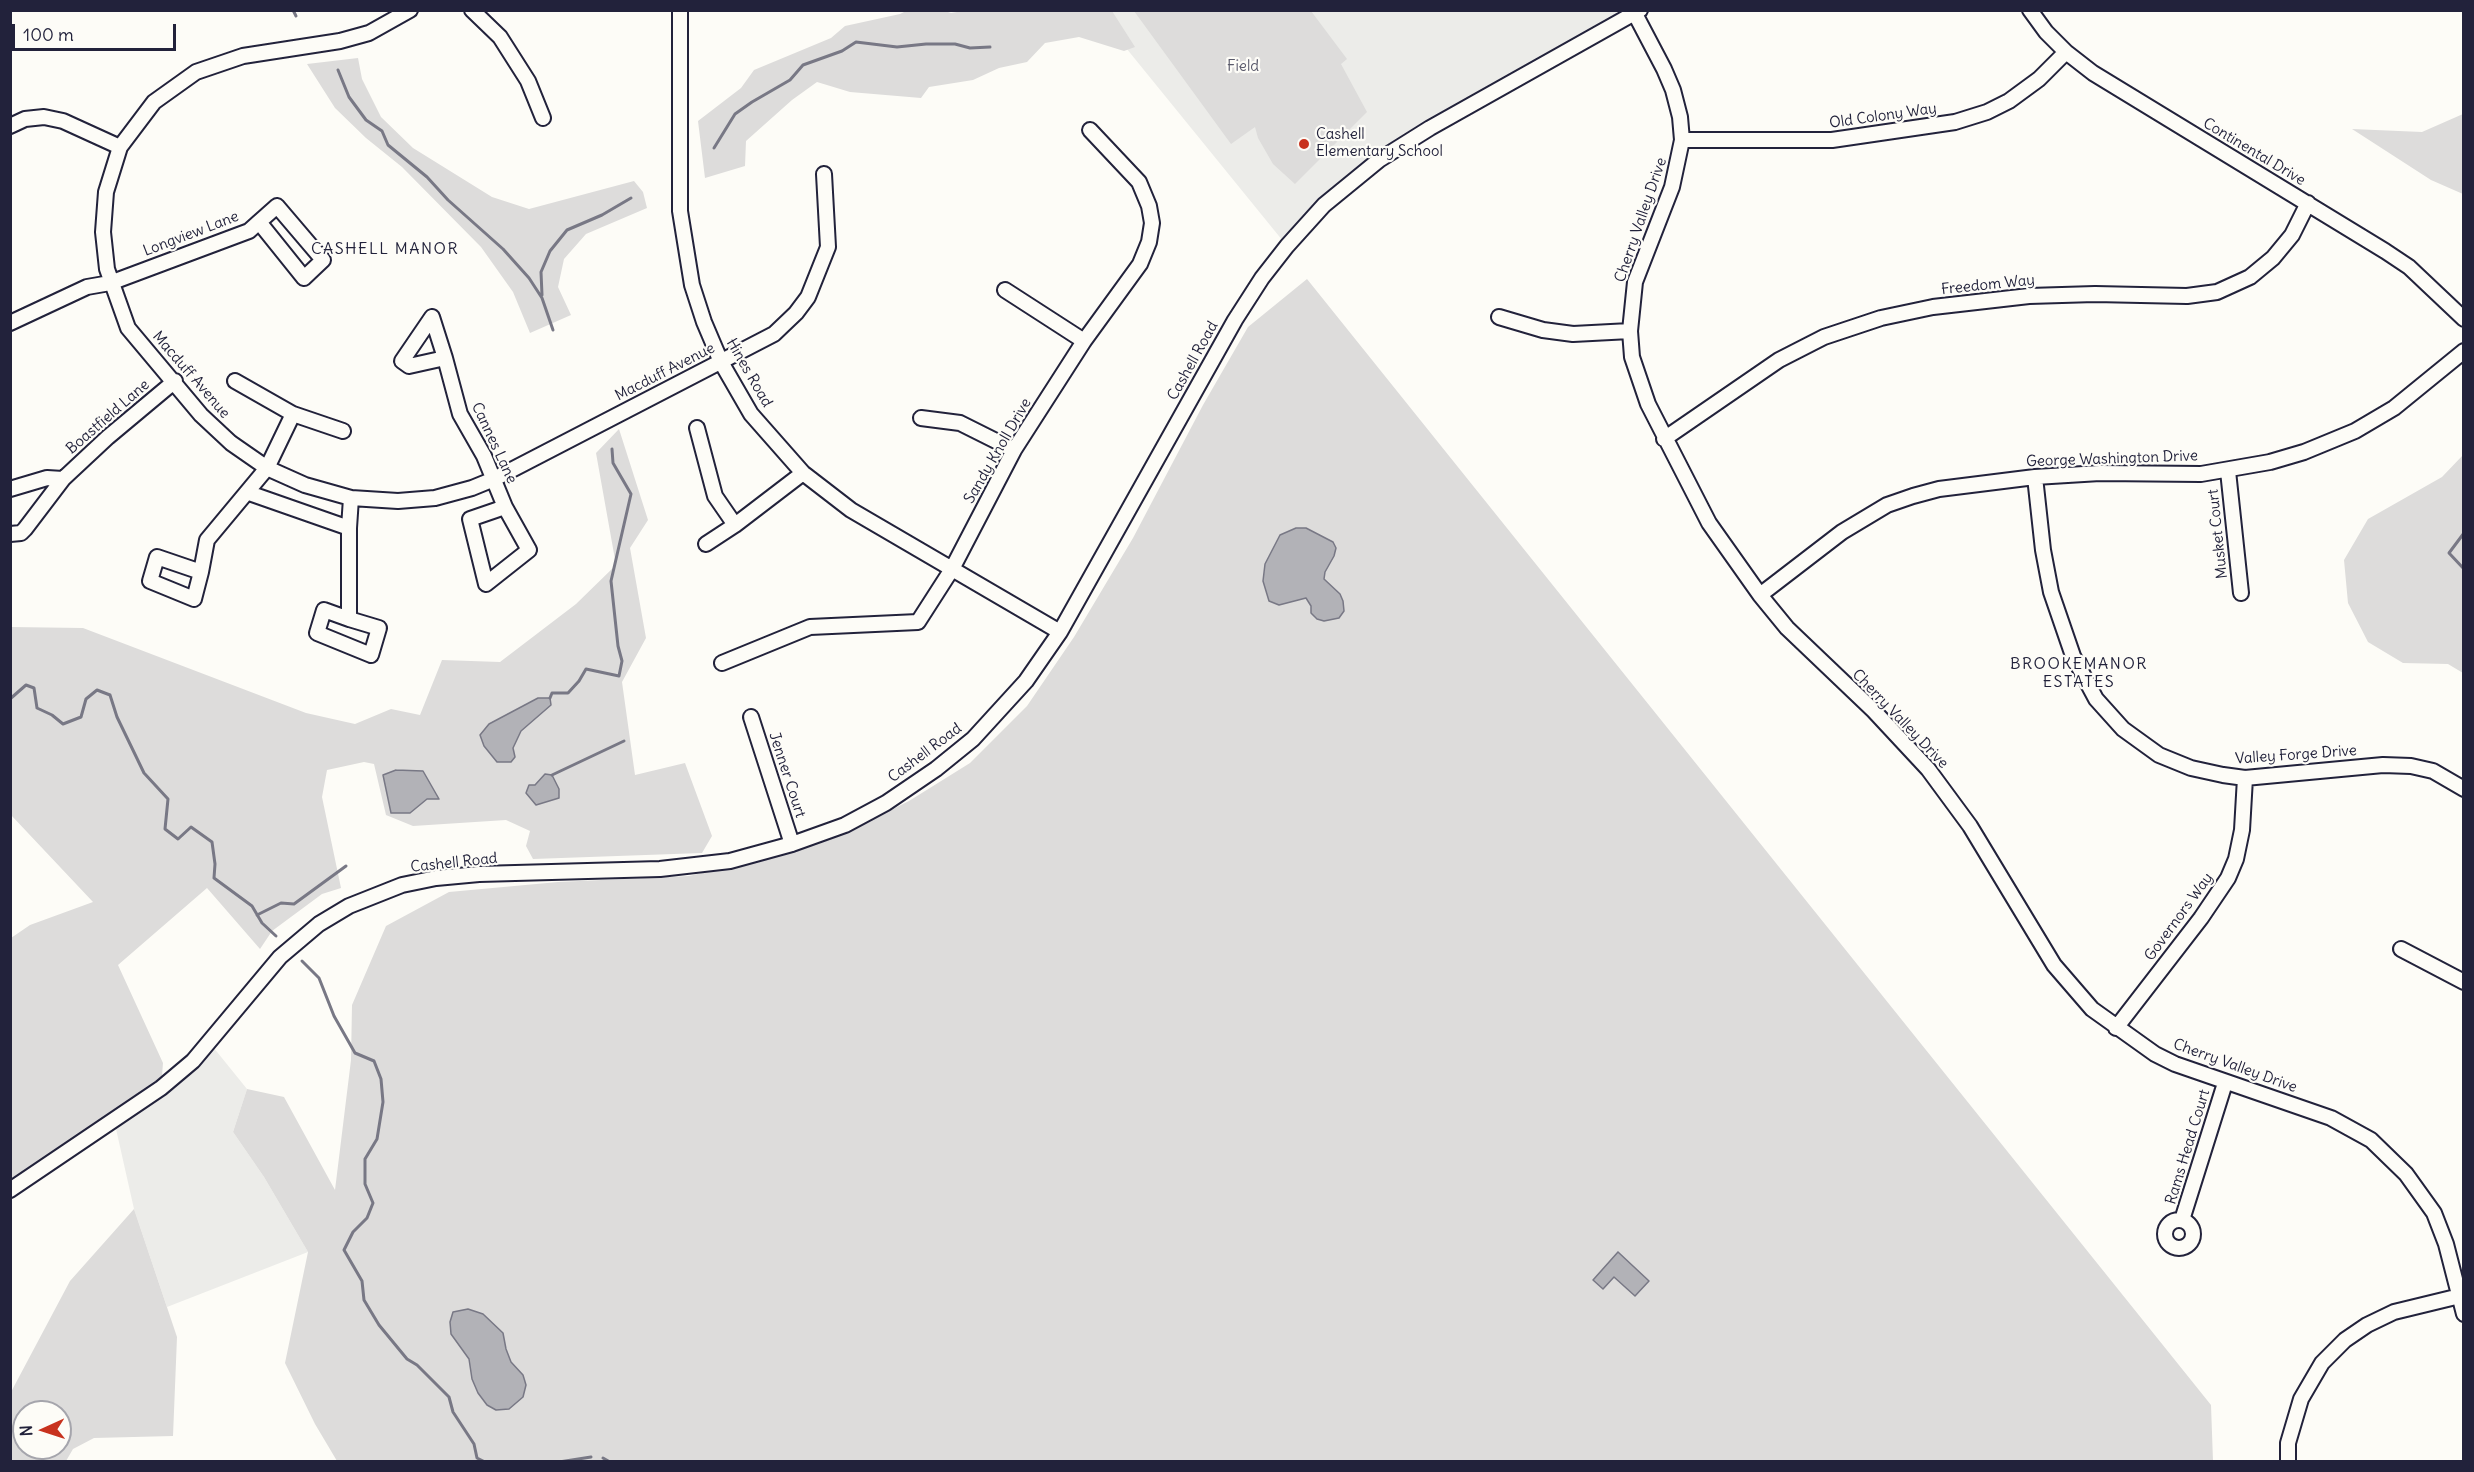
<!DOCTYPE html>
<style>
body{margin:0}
#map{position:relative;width:2474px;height:1472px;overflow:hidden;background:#fdfcf7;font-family:Delius,sans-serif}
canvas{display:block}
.frame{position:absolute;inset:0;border:12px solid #22223b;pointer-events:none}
.north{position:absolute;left:12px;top:1400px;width:60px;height:60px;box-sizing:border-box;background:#fdfcf7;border:2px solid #a5a5ac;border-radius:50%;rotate:267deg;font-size:16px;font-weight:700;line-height:24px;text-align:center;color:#22223b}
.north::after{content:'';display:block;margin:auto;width:21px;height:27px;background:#c8321e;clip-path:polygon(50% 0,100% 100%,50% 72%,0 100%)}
.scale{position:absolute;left:12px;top:24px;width:164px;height:27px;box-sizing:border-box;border:3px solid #22223b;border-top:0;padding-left:8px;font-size:18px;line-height:21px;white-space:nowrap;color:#22223b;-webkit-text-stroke:4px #fdfcf7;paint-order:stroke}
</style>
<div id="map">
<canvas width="2474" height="1472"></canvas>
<div class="frame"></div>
<div class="north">N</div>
<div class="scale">100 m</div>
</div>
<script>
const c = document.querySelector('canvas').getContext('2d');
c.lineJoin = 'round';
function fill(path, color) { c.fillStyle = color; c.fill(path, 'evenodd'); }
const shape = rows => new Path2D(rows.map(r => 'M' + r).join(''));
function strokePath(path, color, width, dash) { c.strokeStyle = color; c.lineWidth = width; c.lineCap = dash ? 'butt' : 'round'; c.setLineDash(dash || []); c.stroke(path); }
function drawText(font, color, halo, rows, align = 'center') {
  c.font = font + ' Delius,sans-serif'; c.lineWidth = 4.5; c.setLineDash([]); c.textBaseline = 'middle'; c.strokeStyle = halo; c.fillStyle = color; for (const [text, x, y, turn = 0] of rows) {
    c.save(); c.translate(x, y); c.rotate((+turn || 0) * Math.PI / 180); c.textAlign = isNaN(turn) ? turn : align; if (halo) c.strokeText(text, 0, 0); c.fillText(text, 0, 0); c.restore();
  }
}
const built = shape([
 [1633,10,1379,160,1287,246,1096,11],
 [209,1042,247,1089,233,1132,264,1177,308,1252,167,1307,134,1209,114,1120]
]);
const green = shape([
 [942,10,951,13,969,10,1112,11,1135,47,1124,51,1079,37,1045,43,1027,62,999,68,973,80,929,87,921,98,850,92,817,82,792,100,746,141,745,166,705,178,698,121,741,88,754,70,831,38,845,26,900,14,906,11],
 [1134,11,1311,11,1347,59,1341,64,1367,112,1295,184,1273,164,1258,138,1255,127,1231,144],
 [358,58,362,79,381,117,413,148,492,197,529,209,634,181,643,192,647,208,586,234,564,259,558,287,571,315,530,333,513,292,481,247,402,167,366,138,335,108,307,64],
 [2463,114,2463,194,2431,180,2352,129,2422,132],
 [1307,279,2211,1405,2213,1461,337,1461,315,1424,285,1363,308,1252,264,1177,233,1132,247,1089,284,1097,335,1190,351,1060,352,1005,386,926,449,892,558,882,689,876,782,854,843,834,909,801,970,763,1027,706,1074,637,1133,538,1203,405,1248,327],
 [619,429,648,520,630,548,646,638,622,682,635,775,685,763,712,836,702,853,533,859,526,846,530,831,506,820,413,826,386,815,374,764,364,762,327,770,322,797,341,888,322,894,272,931,260,949,207,888,118,965,163,1063,161,1088,11,1190,11,938,30,925,93,902,11,815,11,627,83,628,306,713,355,724,391,709,420,715,442,660,500,662,576,604,616,565,596,453],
 [2463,455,2463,673,2448,664,2403,663,2368,642,2348,603,2344,560,2368,519,2442,477],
 [134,1209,177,1337,173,1436,94,1438,73,1449,66,1461,11,1461,11,1392,70,1281],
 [24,1412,60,1412,60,1448,24,1448]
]);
const water = shape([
 [1296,528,1306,528,1333,542,1336,548,1334,556,1325,572,1324,579,1340,594,1343,601,1344,611,1339,618,1324,621,1317,619,1311,613,1311,606,1306,598,1279,605,1269,601,1263,581,1265,564,1280,535,1296,528],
 [538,698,550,698,551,705,521,731,513,748,515,757,511,762,497,762,484,746,480,735,489,724,538,698],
 [396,770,423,771,439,799,427,799,410,813,391,813,383,775,396,770],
 [545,774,552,775,559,789,559,798,536,805,526,793,529,785,535,785,545,774],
 [1618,1252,1649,1281,1635,1296,1614,1277,1603,1289,1593,1280,1618,1252],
 [468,1309,483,1314,503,1333,506,1349,511,1362,523,1375,526,1385,523,1397,509,1409,496,1410,487,1405,478,1393,472,1379,469,1359,451,1334,450,1322,453,1312,468,1309]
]);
const stream = shape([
 [293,10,296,16],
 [338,70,349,97,366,120,382,131,388,145,427,177,448,200,503,249,529,278,542,298,553,330],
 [714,148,735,114,752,102,790,80,803,65,842,51,856,42,897,47,926,44,955,44,970,48,990,47],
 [542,295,541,272,550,251,567,230,602,215,631,198],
 [2464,533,2449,553,2464,569],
 [550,698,552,693,568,693,579,681,586,669,619,676,622,661,618,646,611,581,631,494,613,463,612,449],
 [10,699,26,685,34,688,37,708,52,715,63,724,81,717,86,699,97,690,110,695,117,717,144,773,168,799,165,829,178,839,191,827,212,842,215,864,214,878,252,906,262,923,276,936],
 [552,775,624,741],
 [257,915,281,903,294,904,346,866],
 [302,961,319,978,334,1016,355,1053,374,1061,381,1079,383,1102,377,1139,365,1159,365,1184,373,1203,367,1218,353,1232,344,1250,362,1281,364,1300,379,1325,407,1359,417,1365,449,1397,453,1412,474,1444,477,1458,485,1462],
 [603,1458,610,1462],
 [559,1462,591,1457]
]);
const minor = shape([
 [410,10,369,33,340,41,243,56,196,72,154,102,120,147,106,192,103,232,107,269,128,328,201,415,231,443,267,468,305,485,351,498,398,501,435,498,472,488,494,479,774,334,796,313,808,297,828,247,824,174],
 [472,10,500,37,528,81,543,118],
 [680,10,680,211,692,285,704,322,721,362,751,414,803,473,851,510,1060,632],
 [1633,10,1664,69,1673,90,1680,117,1682,140,1672,187,1635,282,1630,331,1632,357,1648,404,1709,523,1760,595,1787,628,1874,711,1928,769,1970,826,2054,965,2092,1009,2155,1054,2175,1064,2331,1118,2371,1140,2406,1174,2434,1213,2446,1244,2464,1314],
 [2030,10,2046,32,2066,52,2093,73,2385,251,2409,267,2464,319],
 [10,126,25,119,44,117,63,121,120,147],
 [1682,140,1832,140,1955,122,1987,112,2009,101,2039,79,2066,52],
 [1005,290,1084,341],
 [432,317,445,358,409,366,402,361,432,317],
 [1499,317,1543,330,1573,334,1630,331],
 [10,323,87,287,110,283,249,231,259,222,304,278,323,260,277,206,259,222],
 [445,358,460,414,484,456,505,507],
 [293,414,343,431],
 [921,418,960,423,1014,450],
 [697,428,715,496,735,525,803,473],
 [1664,439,1779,360,1824,337,1881,318,1933,307,2029,296,2095,294,2187,296,2217,292,2250,277,2273,258,2292,235,2308,203],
 [2228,471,2241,593],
 [2035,477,2043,550,2051,592,2073,656,2096,699,2123,729,2159,755,2191,768,2223,775,2245,778,2383,765,2411,766,2433,771,2464,789],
 [10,489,47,478,63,479],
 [249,493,349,528],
 [505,507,529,550,486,584,470,519,505,507],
 [10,534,21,533,25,529,63,479,108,437,175,381],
 [706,544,735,525],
 [201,572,157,557,150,581,194,599,201,572,207,540,267,468,293,414,235,381],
 [1760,595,1842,532,1887,505,1913,496,1939,489,2035,477,2100,473,2201,474,2270,462,2304,452,2355,431,2394,408,2464,351],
 [349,619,379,628,371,655,317,633,324,610,349,619,349,528,351,498],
 [722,663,810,627,918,622,952,569,1014,450,1084,341,1140,264,1149,242,1152,223,1149,206,1139,182,1090,130],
 [751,717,792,844],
 [2401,949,2464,982],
 [2116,1028,2201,918,2228,878,2236,859,2242,830,2245,778],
 [10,1190,161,1088,193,1061,280,957,319,924,349,906,402,885,436,878,479,874,660,869,730,861,792,844,845,825,886,803,936,769,973,739,1026,681,1060,632,1235,320,1262,278,1287,246,1324,205,1379,160,1430,128,1640,10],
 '2165 1234a14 14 0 1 1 28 0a14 14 0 1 1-28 0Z',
 [2182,1220,2225,1083],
 [2288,1462,2288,1443,2301,1399,2322,1363,2345,1340,2367,1325,2394,1312,2464,1295]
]);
const markers = [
 [1304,144,6,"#c8321e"]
];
const parkNames = [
 ["Field",1243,67]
];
const streetNames = [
 ["Old Colony Way",1883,116,-8],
 ["Continental Drive",2254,152,31],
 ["Cherry Valley Drive",1641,220,-71],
 ["Longview Lane",191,234,-21],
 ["Freedom Way",1988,285,-6],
 ["Cashell Road",1193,361,-61],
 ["Macduff Avenue",665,372,-27],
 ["Hines Road",749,373,60],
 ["Macduff Avenue",191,375,49],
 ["Boastfield Lane",108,417,-41],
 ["Cannes Lane",494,443,65],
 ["Sandy Knoll Drive",998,451,-60],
 ["George Washington Drive",2112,459,-2],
 ["Musket Court",2218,534,-96],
 ["Cherry Valley Drive",1900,719,46],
 ["Cashell Road",925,753,-37],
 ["Valley Forge Drive",2296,755,-4],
 ["Jenner Court",787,775,72],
 ["Cashell Road",454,863,-6],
 ["Governors Way",2179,917,-54],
 ["Cherry Valley Drive",2235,1066,20],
 ["Rams Head Court",2188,1147,-73]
];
const poiNames = [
 ["Cashell",1316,135],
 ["Elementary School",1316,152]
];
const neighbourhoodNames = [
 ["CASHELL MANOR",385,249],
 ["BROOKEMANOR",2079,664],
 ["ESTATES",2079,682]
];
fill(built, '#ecece9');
fill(green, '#dddcdb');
fill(water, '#b2b2b7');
strokePath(water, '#787885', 1.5);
strokePath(stream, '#787885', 3);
strokePath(minor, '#22223b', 18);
strokePath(minor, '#fdfcf7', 14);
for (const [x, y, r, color] of markers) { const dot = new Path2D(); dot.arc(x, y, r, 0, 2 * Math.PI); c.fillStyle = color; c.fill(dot); strokePath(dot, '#fdfcf7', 2); }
drawText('15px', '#5a5a6b', '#fdfcf7', parkNames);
drawText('15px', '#22223b', '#fdfcf7', streetNames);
drawText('15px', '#22223b', '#fdfcf7', poiNames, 'left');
c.letterSpacing = '1.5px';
drawText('16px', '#22223b', '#fdfcf7', neighbourhoodNames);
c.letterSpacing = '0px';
</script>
